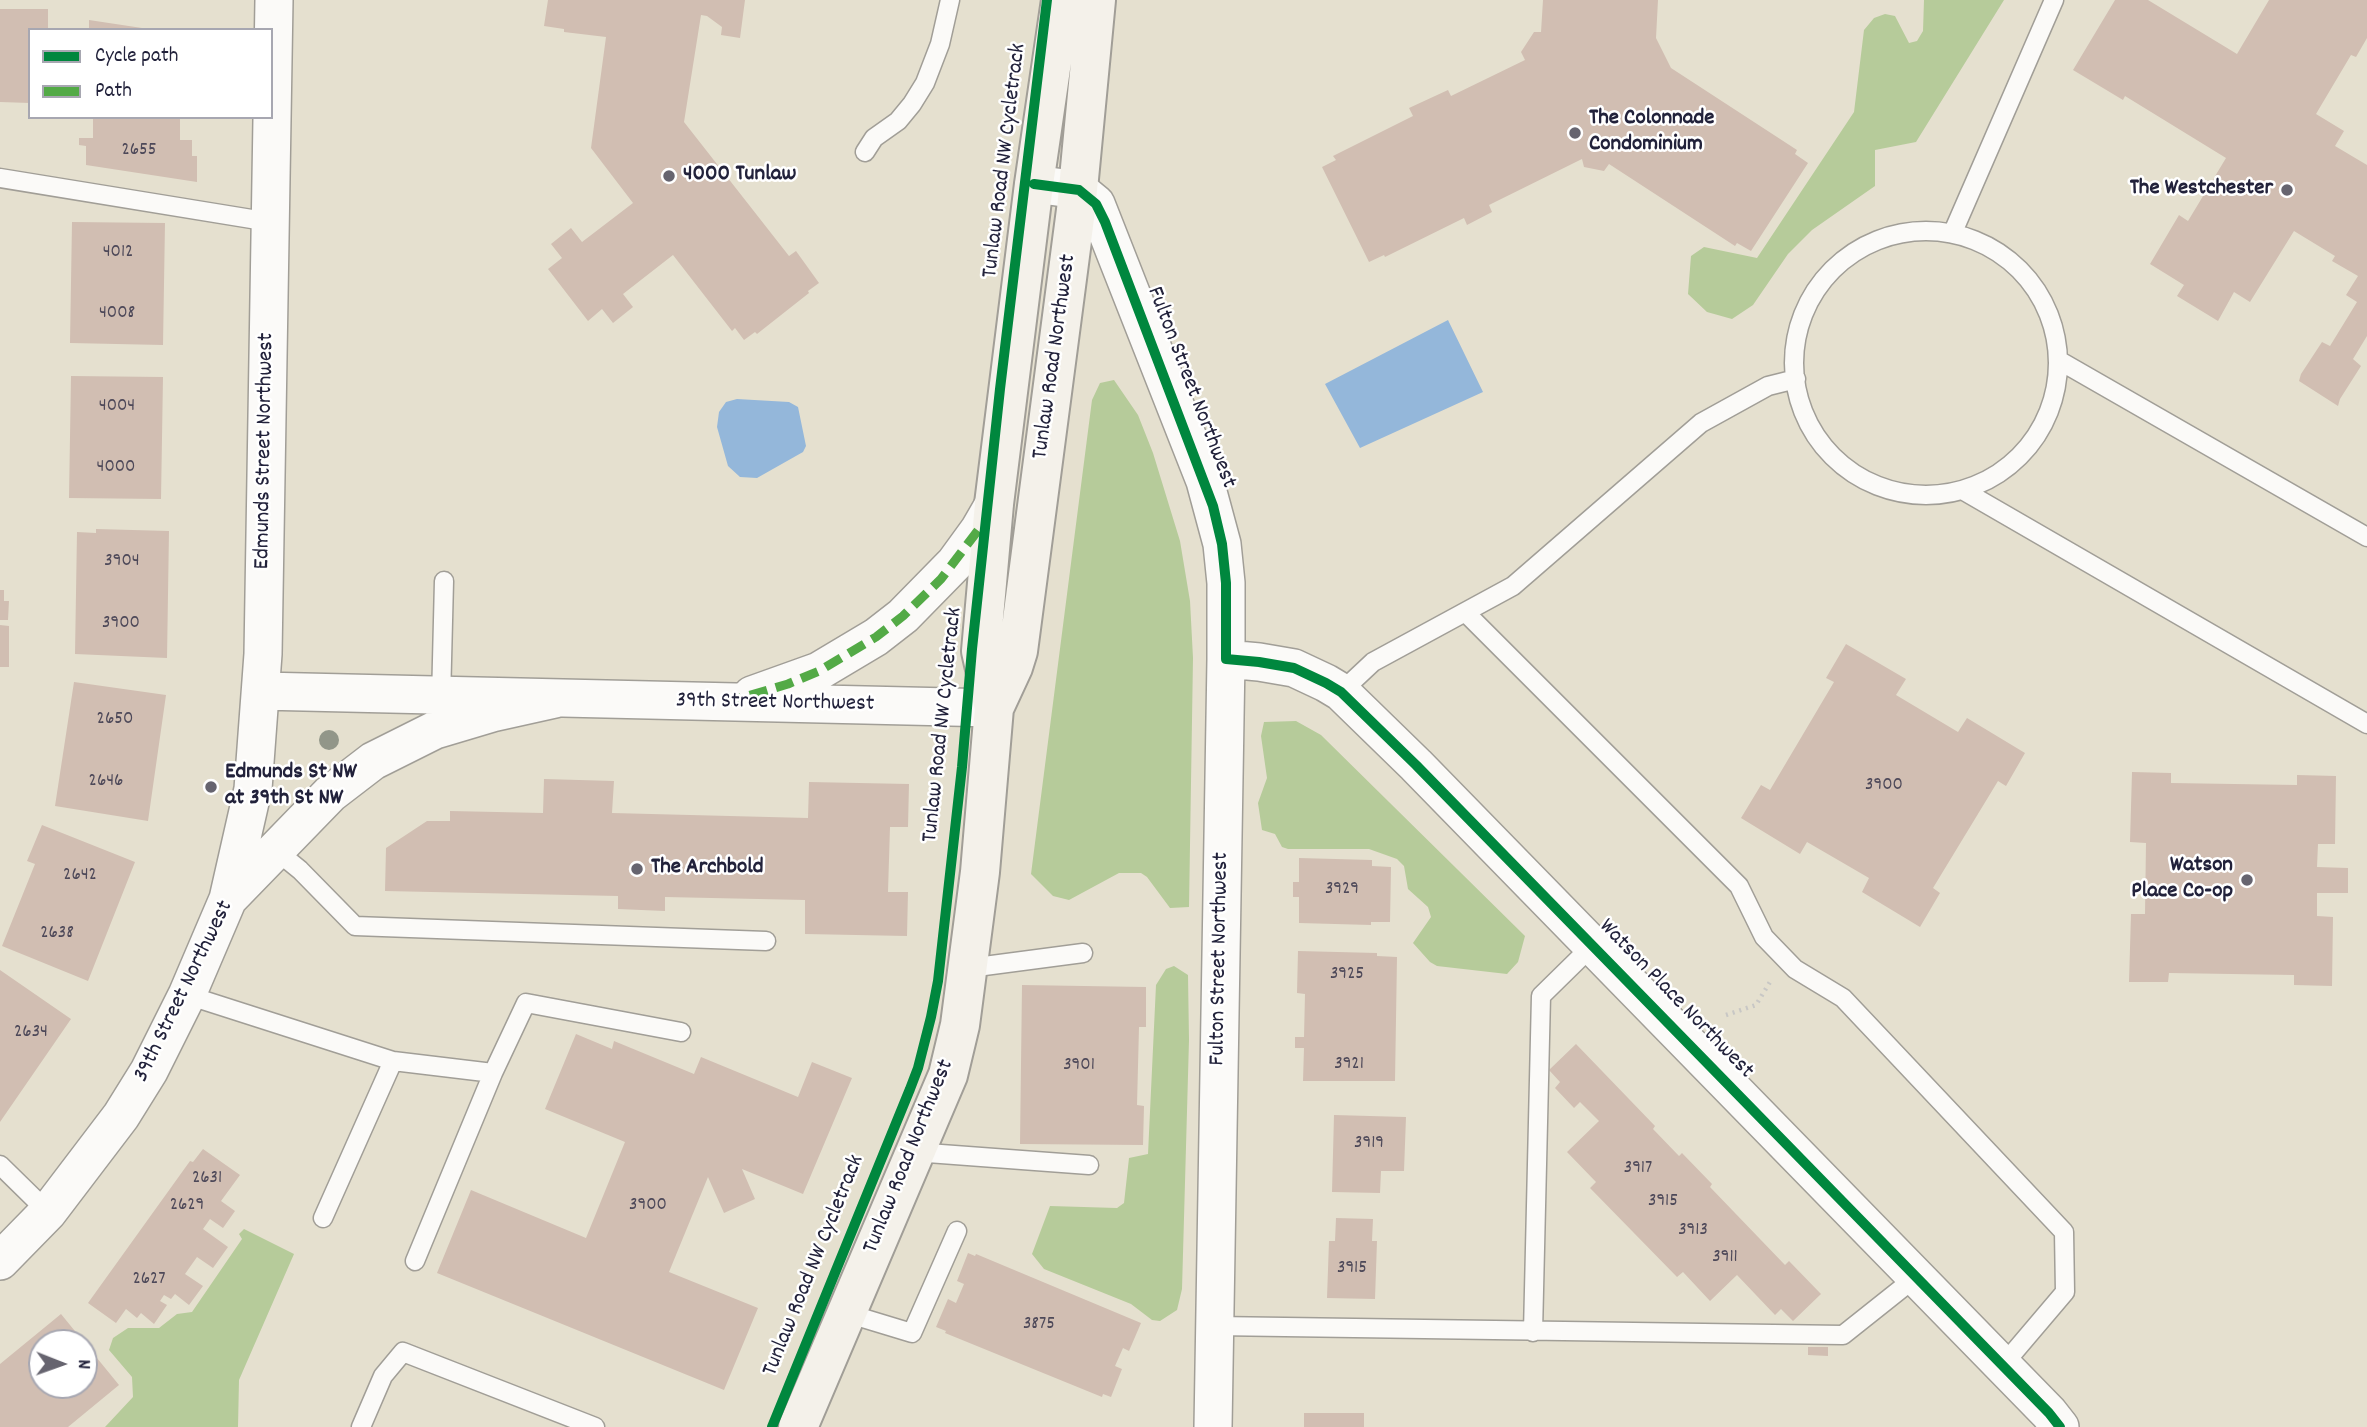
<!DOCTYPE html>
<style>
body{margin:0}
#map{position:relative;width:2367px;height:1427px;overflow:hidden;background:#e5e0cf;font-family:Dekko,sans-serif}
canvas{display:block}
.legend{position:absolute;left:28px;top:28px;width:245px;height:91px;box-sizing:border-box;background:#fff;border:2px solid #a7a7b1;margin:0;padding:9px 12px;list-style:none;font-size:21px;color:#22223b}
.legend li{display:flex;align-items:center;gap:14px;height:35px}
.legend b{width:35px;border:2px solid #a7a7b1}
.north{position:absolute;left:28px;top:1329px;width:70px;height:70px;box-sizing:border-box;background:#fff;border:2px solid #a7a7b1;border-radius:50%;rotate:91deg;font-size:19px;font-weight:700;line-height:28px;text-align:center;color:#22223b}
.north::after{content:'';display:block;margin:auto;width:24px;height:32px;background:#66646f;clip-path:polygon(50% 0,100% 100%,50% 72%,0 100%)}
</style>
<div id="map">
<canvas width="2367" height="1427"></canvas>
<ul class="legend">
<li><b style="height:9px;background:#00873e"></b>Cycle path</li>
<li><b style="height:9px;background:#53aa46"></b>Path</li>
</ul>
<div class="north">N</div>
</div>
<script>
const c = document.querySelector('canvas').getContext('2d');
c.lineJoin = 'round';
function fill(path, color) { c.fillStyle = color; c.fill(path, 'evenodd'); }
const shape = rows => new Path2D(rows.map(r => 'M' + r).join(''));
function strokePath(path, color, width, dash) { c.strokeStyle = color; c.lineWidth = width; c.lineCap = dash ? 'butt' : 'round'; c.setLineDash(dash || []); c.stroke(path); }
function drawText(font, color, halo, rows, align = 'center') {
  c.font = font + ' Dekko,sans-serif'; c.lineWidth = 5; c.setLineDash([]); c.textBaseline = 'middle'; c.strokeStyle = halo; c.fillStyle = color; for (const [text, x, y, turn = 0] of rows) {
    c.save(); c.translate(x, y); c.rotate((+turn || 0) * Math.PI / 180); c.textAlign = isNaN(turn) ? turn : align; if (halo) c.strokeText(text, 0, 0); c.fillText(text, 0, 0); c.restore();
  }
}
const forest = shape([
 [1924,0,2004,0,1916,142,1875,150,1875,186,1812,230,1788,254,1753,305,1732,319,1707,312,1688,294,1691,256,1704,247,1757,258,1854,112,1864,30,1874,18,1885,14,1895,16,1909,43,1917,41,1923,31],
 [1114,380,1138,415,1153,453,1180,541,1190,601,1193,658,1189,907,1170,908,1147,877,1141,873,1119,873,1069,900,1053,896,1031,874,1092,400,1100,383],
 [1296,721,1321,735,1525,936,1518,962,1507,974,1437,966,1430,962,1413,943,1431,917,1428,907,1408,889,1404,866,1397,859,1369,849,1288,849,1282,847,1275,834,1262,830,1258,803,1267,778,1261,736,1264,722],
 [1174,966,1188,975,1189,1040,1182,1289,1177,1310,1160,1321,1152,1320,1131,1304,1044,1269,1032,1254,1050,1206,1117,1208,1124,1203,1129,1158,1148,1154,1156,985,1166,969],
 [244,1229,294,1254,239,1380,238,1427,105,1427,133,1397,132,1377,109,1350,113,1338,128,1328,159,1328,177,1314,192,1312,242,1239,239,1234]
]);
const water = shape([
 [1448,320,1483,392,1360,448,1325,384],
 [737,399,789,402,798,407,806,446,803,452,757,478,740,477,728,466,717,427,719,412,726,402]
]);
const building = shape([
 [548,0,745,0,740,38,721,35,722,27,707,16,701,15,684,122,789,256,796,251,819,283,808,291,809,293,757,334,755,332,744,340,735,328,732,331,673,255,623,294,633,307,613,323,602,309,588,321,548,269,562,258,551,244,571,228,582,242,633,203,591,148,606,37,564,32,564,29,544,26],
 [1543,0,1658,0,1656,38,1671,68,1797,150,1795,154,1808,163,1751,251,1737,243,1735,246,1609,164,1604,171,1584,167,1582,159,1489,205,1492,212,1467,225,1464,218,1385,257,1384,255,1369,262,1322,167,1336,160,1333,156,1413,116,1409,108,1448,90,1451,96,1525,60,1521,52,1534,32,1541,32],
 [2115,0,2148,0,2237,54,2269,0,2367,0,2367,38,2356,57,2351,55,2316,114,2344,131,2335,146,2367,165,2367,336,2353,359,2361,366,2340,399,2338,406,2299,381,2301,374,2322,342,2330,346,2357,302,2346,295,2358,276,2332,261,2335,256,2294,231,2250,302,2234,292,2218,321,2177,296,2184,285,2150,264,2179,215,2188,221,2226,158,2125,96,2123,100,2073,70],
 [0,9,48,9,48,30,30,30,30,103,0,102],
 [89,20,142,28,142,30,89,30],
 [93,117,180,117,180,140,192,140,192,156,197,156,197,182,86,165,86,146,79,145,79,138,93,138],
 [72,222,165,223,163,345,70,343],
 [71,376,163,377,161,499,69,498],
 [96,529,169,531,167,658,75,654,77,532,96,533],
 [0,590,4,590,4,601,9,601,8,620,0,620],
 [0,625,9,626,9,667,0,667],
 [1846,644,1906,679,1896,695,1958,732,1967,718,2025,753,2006,786,1998,781,1933,888,1940,893,1920,927,1862,892,1869,878,1807,842,1800,854,1741,818,1761,785,1770,790,1834,682,1826,678],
 [74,682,166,695,148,821,55,806],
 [2132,772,2171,773,2171,783,2297,785,2297,775,2336,776,2335,844,2318,844,2317,867,2348,868,2348,893,2317,893,2317,916,2333,917,2332,986,2294,985,2294,975,2169,973,2168,982,2129,982,2131,914,2145,914,2146,843,2130,842],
 [544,779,614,781,612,813,808,818,809,782,909,784,908,827,890,827,888,892,908,892,907,936,805,934,805,900,665,897,665,911,618,909,618,896,385,891,386,848,427,821,450,821,450,811,543,813],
 [42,825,135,862,88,981,2,946,35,864,27,861],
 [1299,858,1372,860,1372,866,1391,867,1390,922,1371,922,1371,925,1299,923,1299,897,1293,897,1293,882,1299,882],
 [1298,951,1377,953,1377,956,1397,957,1395,1081,1303,1081,1304,1048,1295,1048,1295,1037,1304,1037,1305,994,1297,993],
 [0,970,71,1019,0,1122],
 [1022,985,1146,987,1146,1027,1139,1027,1137,1105,1144,1106,1143,1145,1020,1144],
 [576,1034,612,1049,614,1041,694,1074,701,1057,798,1097,812,1062,852,1078,803,1194,742,1169,755,1199,724,1213,708,1177,669,1272,758,1308,724,1390,437,1273,471,1190,586,1238,625,1142,545,1109],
 [1576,1044,1655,1126,1653,1129,1679,1156,1682,1153,1712,1184,1710,1187,1785,1265,1789,1261,1821,1294,1793,1321,1781,1309,1775,1315,1737,1275,1710,1301,1683,1272,1677,1277,1590,1188,1596,1182,1567,1152,1599,1121,1580,1102,1574,1108,1555,1088,1560,1082,1549,1070],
 [1334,1115,1406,1117,1404,1171,1381,1171,1380,1193,1332,1192],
 [203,1149,240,1175,221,1201,235,1211,223,1228,210,1219,203,1229,228,1247,213,1268,197,1257,185,1274,203,1286,189,1305,175,1294,171,1299,164,1295,160,1301,167,1305,154,1324,141,1313,137,1318,126,1309,116,1323,88,1303,190,1161,193,1162],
 [1336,1218,1373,1219,1372,1241,1377,1241,1375,1299,1327,1298,1329,1241,1335,1241],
 [968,1253,975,1256,976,1254,1141,1323,1129,1351,1123,1348,1115,1366,1122,1369,1111,1397,1103,1394,1102,1397,945,1333,946,1331,936,1327,948,1299,956,1303,964,1284,957,1281],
 [61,1314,119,1385,68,1427,0,1427,0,1364],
 [42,1343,84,1343,84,1385,42,1385],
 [1808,1347,1828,1347,1828,1356,1808,1355],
 [1304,1413,1364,1413,1364,1427,1304,1427]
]);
const path = shape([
 [1726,1015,1756,1005,1770,982]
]);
const lane = shape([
 [865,152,874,138,898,121,912,104,925,83,940,44,950,0],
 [0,178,270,222],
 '1794 363a132 132 0 1 1 264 0a132 132 0 1 1-264 0Z',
 [1953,232,2054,0],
 [2060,361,2367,537],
 [1964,491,2367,724],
 [1466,613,1739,886,1764,937,1795,969,1843,998,2064,1232,2065,1292,2003,1365],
 [1341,692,1373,662,1513,586,1701,423,1768,386,1796,379],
 [441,700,444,581],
 [273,848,300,870,355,926,766,941],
 [969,968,1083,953],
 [187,995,393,1061,493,1073,526,1003,681,1032],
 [914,1152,1089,1165],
 [0,1165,48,1212],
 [323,1218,393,1061],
 [415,1261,493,1073],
 [846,1313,912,1333,957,1231],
 [1215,1326,1843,1335,1916,1277],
 [1533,1332,1541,996,1593,945],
 [361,1427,383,1376,403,1352,595,1427]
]);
const street = shape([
 [1034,184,1079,190,1096,204,1205,481,1222,544,1226,583,1226,659,1213,1427],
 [1226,659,1259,662,1294,668,1326,683,1341,692,1416,765,2049,1413,2060,1427],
 [261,691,994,708],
 [752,695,819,671,876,637,903,616,955,563,979,530,994,504],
 [228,899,253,789,263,654,274,0],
 [0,1261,48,1212,121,1116,149,1071,187,995,228,899,330,794,373,761,435,730,492,713,555,699]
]);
const secondary = shape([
 [994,708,1013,667,1018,651,1076,210,1096,0],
 [798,1427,948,1075,960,1025,980,872,994,708,981,651,994,504,1034,184,1061,0]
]);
const quiet = shape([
 [724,703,788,684,819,671,876,637,903,616,941,579,982,525]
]);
const cycleway = shape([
 [1034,184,1079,190,1096,204,1105,222,1213,506,1222,544,1226,583,1226,659,1259,662,1294,668,1326,683,1341,692,1416,765,2049,1413,2060,1427],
 [772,1427,910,1089,918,1068,931,1017,938,981,962,767,972,649,1000,389,1047,0]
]);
const trees = [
 [329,740]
];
const markers = [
 [1575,133,7,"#66646f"],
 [669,176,7,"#66646f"],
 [2287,190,7,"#66646f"],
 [211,787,7,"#66646f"],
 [637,869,7,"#66646f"],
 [2247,880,7,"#66646f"]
];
const numberNames = [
 ["2655",139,151],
 ["4012",118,253],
 ["4008",117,314],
 ["4004",117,407],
 ["4000",116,468],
 ["3904",122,562],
 ["3900",121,624],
 ["2650",115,720],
 ["2646",106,782],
 ["3900",1884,786],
 ["2642",80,876],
 ["3929",1342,890],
 ["2638",57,934],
 ["3925",1347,975],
 ["2634",31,1033],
 ["3921",1349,1065],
 ["3901",1079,1066],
 ["3919",1369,1144],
 ["3917",1638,1169],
 ["2631",207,1179],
 ["3915",1663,1202],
 ["2629",187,1206],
 ["3900",648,1206],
 ["3913",1693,1231],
 ["3911",1725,1258],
 ["3915",1352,1269],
 ["2627",149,1280],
 ["3875",1039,1325]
];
const poiNames = [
 ["The Colonnade",1589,120],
 ["Condominium",1589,146],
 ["4000 Tunlaw",683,176],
 ["The Westchester",2273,190,"right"],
 ["Edmunds St NW",225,774],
 ["at 39th St NW",225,800],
 ["Watson",2233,867,"right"],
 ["Place Co-op",2233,893,"right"],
 ["The Archbold",651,869]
];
const streetNames = [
 ["Tunlaw Road NW Cycletrack",1006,161,-83],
 ["Tunlaw Road Northwest",1056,357,-82],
 ["Fulton Street Northwest",1190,388,69],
 ["Edmunds Street Northwest",266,451,-89],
 ["39th Street Northwest",775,704,1],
 ["Tunlaw Road NW Cycletrack",944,725,-84],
 ["Fulton Street Northwest",1221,959,-89],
 ["39th Street Northwest",185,992,-64],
 ["Watson Place Northwest",1675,1000,46],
 ["Tunlaw Road Northwest",910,1157,-68],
 ["Tunlaw Road NW Cycletrack",815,1266,-68]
];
fill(forest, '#b6cb9a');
fill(water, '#94b7da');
fill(building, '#d1beb2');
strokePath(lane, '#a19e97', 21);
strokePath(street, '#a19e97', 40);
strokePath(secondary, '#a19e97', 42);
strokePath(path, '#c8c7c5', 4.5, [2, 5]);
strokePath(lane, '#fbfaf8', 18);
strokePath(street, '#fbfaf8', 37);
strokePath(secondary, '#f4f1ea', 38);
strokePath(quiet, '#53aa46', 9, [18, 9]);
strokePath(cycleway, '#00873e', 10);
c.fillStyle = '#929689';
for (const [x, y] of trees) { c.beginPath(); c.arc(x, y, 10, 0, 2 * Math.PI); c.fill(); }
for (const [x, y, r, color] of markers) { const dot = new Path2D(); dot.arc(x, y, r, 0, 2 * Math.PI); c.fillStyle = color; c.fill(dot); strokePath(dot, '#fff', 2.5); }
drawText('19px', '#4e4959', null, numberNames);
drawText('bold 23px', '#22223b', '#fff', poiNames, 'left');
drawText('23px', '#22223b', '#fff', streetNames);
</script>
